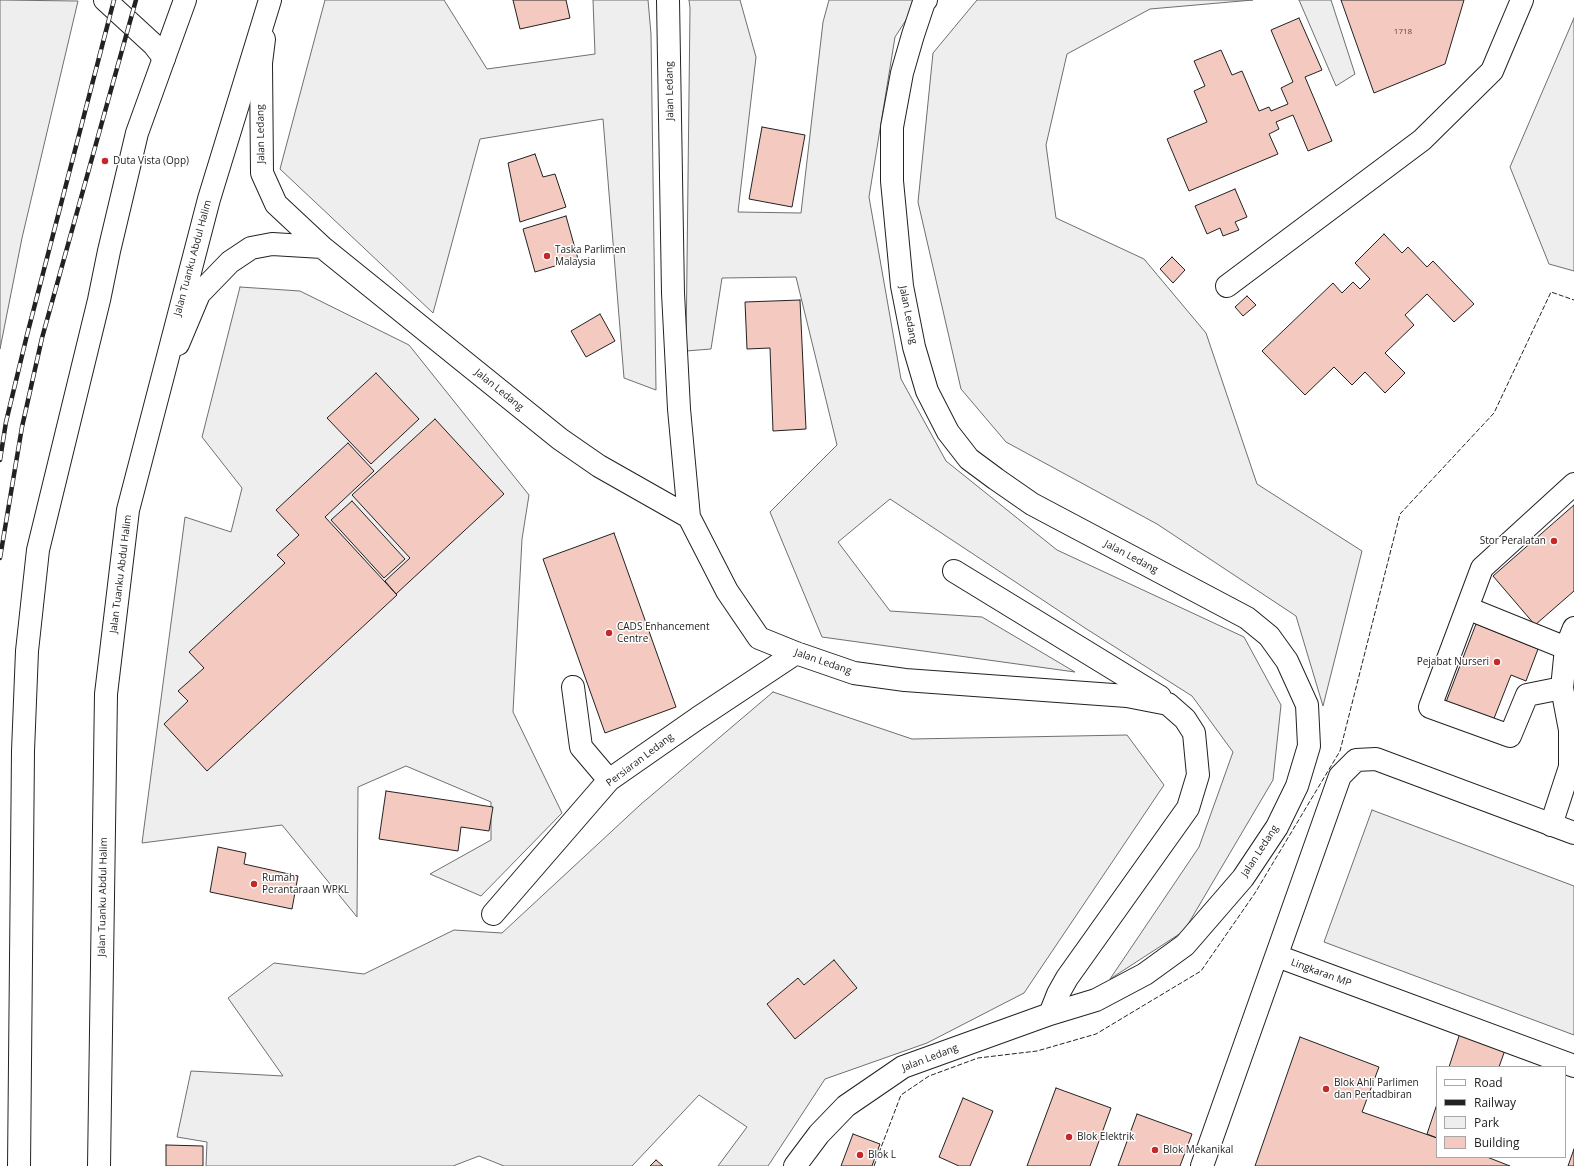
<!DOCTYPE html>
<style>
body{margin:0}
#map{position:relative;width:1574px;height:1166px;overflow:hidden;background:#fff;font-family:"Open Sans",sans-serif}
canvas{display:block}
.legend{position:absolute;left:1436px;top:1066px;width:130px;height:92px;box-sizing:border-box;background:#fff;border:1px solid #a7a7a7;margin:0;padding:5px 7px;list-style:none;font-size:12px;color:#222}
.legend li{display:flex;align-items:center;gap:8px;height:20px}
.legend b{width:20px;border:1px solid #a7a7a7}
</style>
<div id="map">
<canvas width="1574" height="1166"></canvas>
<ul class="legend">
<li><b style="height:5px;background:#fff"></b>Road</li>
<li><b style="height:5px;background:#222"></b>Railway</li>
<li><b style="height:11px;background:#eee"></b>Park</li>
<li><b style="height:11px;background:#f3c9c0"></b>Building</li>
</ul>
</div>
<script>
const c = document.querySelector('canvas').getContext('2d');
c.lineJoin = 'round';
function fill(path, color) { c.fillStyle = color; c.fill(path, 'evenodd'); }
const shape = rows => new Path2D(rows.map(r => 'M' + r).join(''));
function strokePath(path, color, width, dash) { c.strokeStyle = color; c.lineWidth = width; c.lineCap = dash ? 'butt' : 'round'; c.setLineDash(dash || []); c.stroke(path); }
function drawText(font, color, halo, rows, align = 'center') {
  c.font = font + ' "Open Sans",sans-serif'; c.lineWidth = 3; c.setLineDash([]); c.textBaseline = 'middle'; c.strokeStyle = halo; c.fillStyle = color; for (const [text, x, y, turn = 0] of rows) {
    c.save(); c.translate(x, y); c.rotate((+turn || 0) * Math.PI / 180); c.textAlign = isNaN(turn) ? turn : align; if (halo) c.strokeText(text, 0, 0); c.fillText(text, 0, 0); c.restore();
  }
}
const green = shape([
 [0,0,78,1,22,238,0,349,0,0],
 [325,0,444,0,487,69,595,54,593,0,648,0,651,34,656,390,624,378,603,119,480,139,433,313,280,169,325,0],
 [689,0,740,0,756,57,738,212,801,213,823,22,829,0,919,0,895,37,869,197,901,379,946,461,1057,550,1244,637,1281,705,1273,780,1184,931,1110,979,1199,847,1233,752,1192,696,1085,628,890,499,838,542,890,611,982,617,1075,672,822,637,770,512,837,445,796,277,722,278,711,349,686,351,690,8,689,0],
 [977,0,1253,0,1150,9,1067,54,1046,145,1056,218,1144,259,1206,333,1257,484,1362,551,1323,706,1296,616,1157,524,1006,442,961,389,918,202,933,53,977,0],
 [1299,0,1331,0,1355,74,1336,86,1299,0],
 [1574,18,1574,271,1549,264,1510,167,1574,18],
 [240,287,300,291,409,345,529,495,522,539,513,712,562,813,481,896,430,874,491,840,491,802,406,766,358,787,357,917,282,825,142,843,185,517,231,532,242,488,202,437,240,287],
 [773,692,912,739,1127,735,1164,785,1024,993,927,1043,825,1079,768,1166,718,1166,747,1127,699,1095,632,1166,504,1166,479,1156,453,1166,206,1166,207,1142,177,1137,191,1071,283,1076,228,998,274,963,364,974,454,930,502,933,640,805,773,692]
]);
const parking = shape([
 [1372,810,1574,886,1574,1035,1324,942,1372,810]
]);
const building = shape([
 [513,0,566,0,570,18,520,29,513,0],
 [1341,0,1464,0,1445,64,1374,93,1341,0],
 [1299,18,1322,70,1305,77,1332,141,1308,151,1293,115,1276,122,1279,129,1269,134,1278,154,1189,191,1167,139,1207,122,1194,91,1205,86,1194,61,1221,50,1232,75,1242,71,1259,111,1269,107,1271,111,1288,104,1281,88,1293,82,1271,30,1299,18],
 [762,127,805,135,792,207,749,199,762,127],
 [535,154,543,177,555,174,566,207,520,222,508,163,535,154],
 [1235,189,1247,217,1235,222,1239,230,1223,236,1220,228,1207,234,1195,206,1235,189],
 [566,216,578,259,535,272,523,229,566,216],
 [1384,234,1402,253,1408,247,1427,267,1433,261,1474,304,1454,322,1427,294,1405,315,1414,325,1385,353,1405,373,1385,393,1365,372,1352,385,1334,367,1305,395,1262,351,1333,283,1342,293,1353,282,1360,289,1370,279,1355,263,1384,234],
 [1172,257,1185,270,1173,283,1160,269,1172,257],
 [1247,296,1256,305,1243,316,1235,307,1247,296],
 [800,300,806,429,773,431,770,348,747,349,745,302,800,300],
 [600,314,615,341,586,357,571,331,600,314],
 [376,373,419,419,371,464,327,418,376,373],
 [435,419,504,494,396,594,385,581,410,558,352,495,435,419],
 [348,443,374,471,325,517,397,595,207,771,164,724,188,701,178,691,204,668,189,652,285,563,277,555,299,535,276,510,348,443],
 [352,501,405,559,384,578,331,520,352,501],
 [1574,505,1574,591,1535,625,1493,576,1574,505],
 [614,533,676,707,605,733,543,559,614,533],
 [1476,624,1538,649,1526,681,1511,675,1493,721,1446,702,1476,624],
 [386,791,493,807,489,831,461,827,458,851,379,839,386,791],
 [218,847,246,853,244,864,298,876,292,909,210,892,218,847],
 [834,960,857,988,795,1039,767,1004,798,978,804,985,834,960],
 [1460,1033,1505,1050,1499,1067,1449,1067,1460,1033],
 [1300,1037,1379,1067,1362,1112,1437,1138,1437,1157,1487,1157,1510,1166,1255,1166,1300,1037],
 [1056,1088,1111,1108,1090,1166,1027,1166,1056,1088],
 [963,1098,993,1111,970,1166,959,1166,939,1157,963,1098],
 [1437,1104,1437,1138,1427,1134,1437,1104],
 [1137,1114,1192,1134,1180,1166,1118,1166,1137,1114],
 [853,1134,880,1144,872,1166,841,1166,853,1134],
 [166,1145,203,1146,203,1166,166,1166,166,1145],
 [1574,1149,1574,1166,1568,1166,1574,1149],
 [656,1160,663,1166,650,1166,656,1160]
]);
const minor = shape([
 [105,0,154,45,164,58],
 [668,0,673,293,679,409,689,517,727,591,759,638,796,653,854,673,905,680,1127,696,1168,704,1185,719,1194,733,1198,775,1188,808,1067,978,1058,994,1050,1014],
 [264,39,261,63,262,173,276,204,322,247,560,439,599,466,689,517],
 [1227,286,1422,140,1492,71,1522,0],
 [178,344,199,294,230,262,251,248,272,244,322,247],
 [954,571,1160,697],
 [1467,608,1566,648],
 [573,687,581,747,609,780],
 [1562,688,1527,695,1510,736,1430,707,1482,568,1574,484],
 [1551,825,1570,767,1570,730,1562,688,1566,648,1574,628],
 [493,914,609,780,698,718,796,653],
 [1277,956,1574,1066],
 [795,1166,819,1134,846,1106,903,1067,1050,1014,1096,1000,1145,974,1185,945,1243,878,1277,827,1297,786,1309,746,1307,705,1287,661,1269,636,1247,618,1032,504,996,479,969,459,948,432,927,391,914,347,902,286,892,181,892,127,902,73,913,35,924,2,926,0],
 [1202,1166,1340,776,1356,760,1376,759,1574,833]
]);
const major = shape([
 [19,1166,23,751,27,651,38,550,99,300,109,251,137,133,185,0],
 [99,1166,106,694,128,510,209,199,270,0]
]);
const rail = shape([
 [0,460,6,422,27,335,114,0],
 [0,558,22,427,42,338,136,0]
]);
const fence = shape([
 [874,1166,901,1095,929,1076,978,1058,1037,1051,1096,1034,1201,971,1255,893,1340,751,1400,514,1494,413,1551,292,1574,300]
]);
const markers = [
 [105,161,4,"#c62828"],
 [547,256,4,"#c62828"],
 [1554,541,4,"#c62828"],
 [609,633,4,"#c62828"],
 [1497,662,4,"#c62828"],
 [254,884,4,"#c62828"],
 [1326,1089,4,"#c62828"],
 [1069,1137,4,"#c62828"],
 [1155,1150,4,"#c62828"],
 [860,1155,4,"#c62828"]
];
const numberNames = [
 ["1718",1403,32]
];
const streetNames = [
 ["Jalan Ledang",670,91,-91],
 ["Jalan Ledang",261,134,-91],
 ["Jalan Tuanku Abdul Halim",193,258,-75],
 ["Jalan Ledang",908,315,79],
 ["Jalan Ledang",499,390,39],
 ["Jalan Ledang",1131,557,28],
 ["Jalan Tuanku Abdul Halim",121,574,-83],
 ["Jalan Ledang",823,662,19],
 ["Persiaran Ledang",640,760,-37],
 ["Jalan Ledang",1260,851,-57],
 ["Jalan Tuanku Abdul Halim",103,897,-89],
 ["Lingkaran MP",1321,973,20],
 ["Jalan Ledang",930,1058,-21]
];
const poiNames = [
 ["Duta Vista (Opp)",113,161],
 ["Taska Parlimen",555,250],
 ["Malaysia",555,262],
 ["Stor Peralatan",1546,541,"right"],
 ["CADS Enhancement",617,627],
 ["Centre",617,639],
 ["Pejabat Nurseri",1489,662,"right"],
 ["Rumah",262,878],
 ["Perantaraan WPKL",262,890],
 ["Blok Ahli Parlimen",1334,1083],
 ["dan Pentadbiran",1334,1095],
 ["Blok Elektrik",1077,1137],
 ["Blok Mekanikal",1163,1150],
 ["Blok L",868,1155]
];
fill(green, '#eee');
strokePath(green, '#6f6f6f', 1);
fill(parking, '#ededed');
strokePath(parking, '#6f6f6f', 1);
fill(building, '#f3c9c0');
strokePath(building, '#222', 1);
strokePath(minor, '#222', 24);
strokePath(major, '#222', 24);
strokePath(minor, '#fff', 22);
strokePath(major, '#fff', 22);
strokePath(rail, '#222', 4.5);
strokePath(rail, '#fff', 3, [9]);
strokePath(fence, '#222', 1, [5, 2]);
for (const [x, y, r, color] of markers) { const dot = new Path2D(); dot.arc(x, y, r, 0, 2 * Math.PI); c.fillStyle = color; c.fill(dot); strokePath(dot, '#fff', 1.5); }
drawText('8px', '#564c4a', null, numberNames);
drawText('10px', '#222', '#fff', streetNames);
drawText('10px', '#222', '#fff', poiNames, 'left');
</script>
